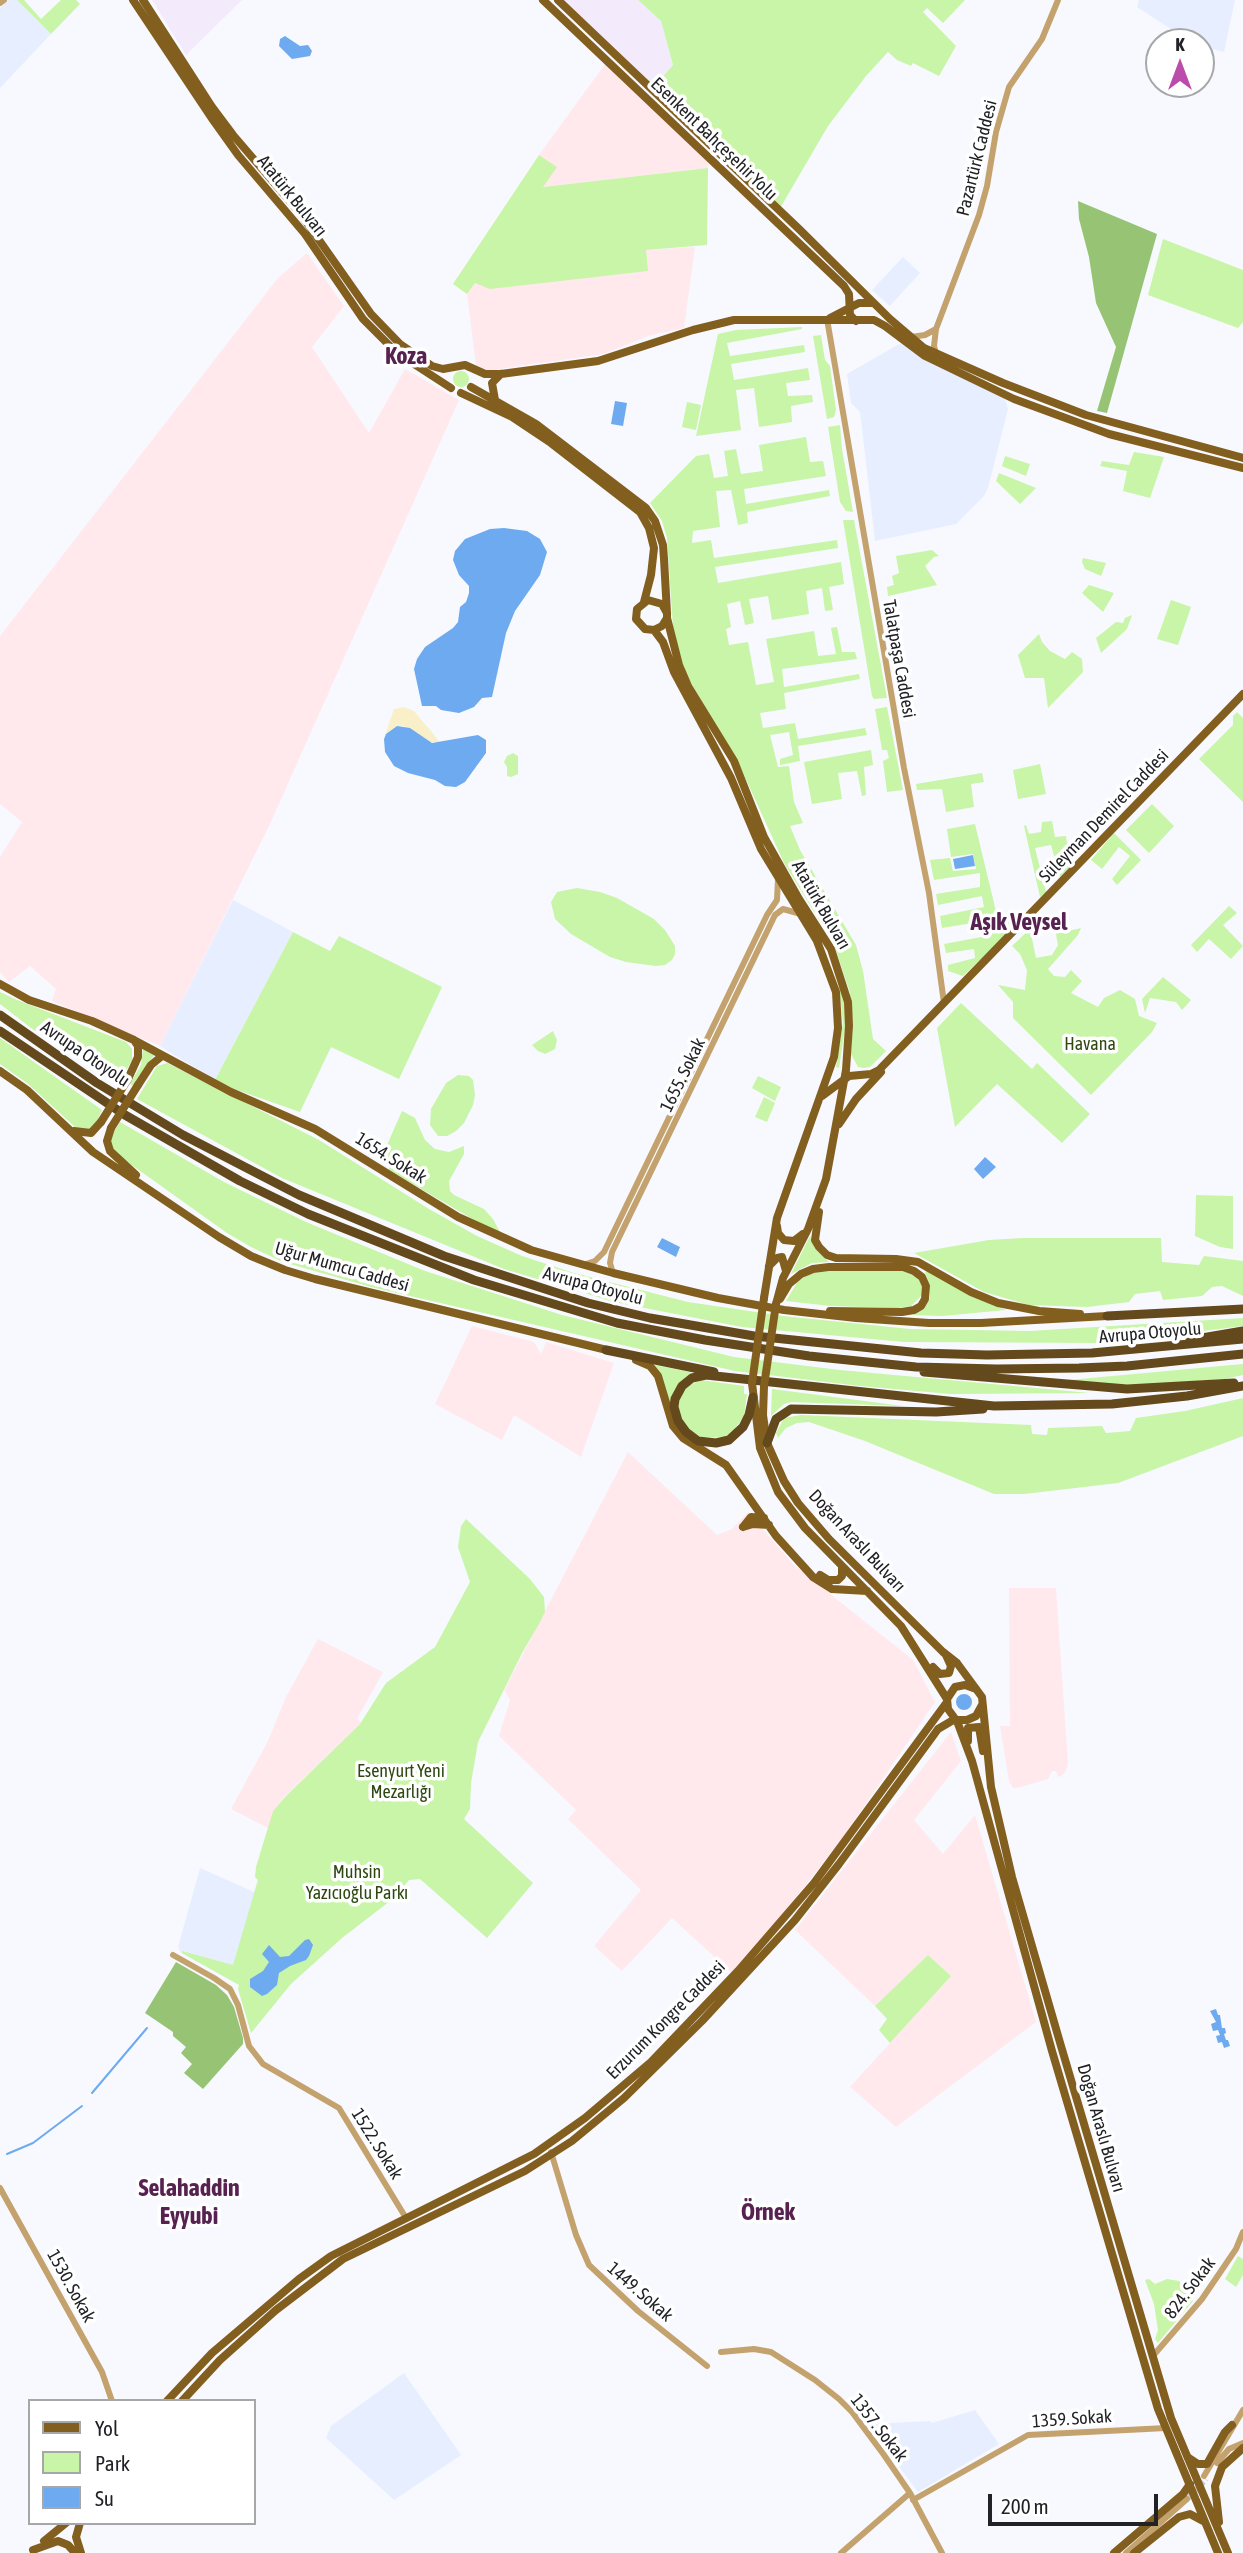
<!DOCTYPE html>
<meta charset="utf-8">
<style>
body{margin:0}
#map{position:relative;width:1243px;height:2553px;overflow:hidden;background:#f7f9ff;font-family:"Asap Condensed",sans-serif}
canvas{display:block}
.legend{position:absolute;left:28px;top:2399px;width:228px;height:126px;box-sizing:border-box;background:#fff;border:2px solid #a6a7a8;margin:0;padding:9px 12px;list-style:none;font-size:21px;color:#212226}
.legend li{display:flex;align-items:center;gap:14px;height:35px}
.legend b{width:35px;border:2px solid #a6a7a8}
.north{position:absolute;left:1145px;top:28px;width:70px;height:70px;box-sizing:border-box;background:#fff;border:2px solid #a6a7a8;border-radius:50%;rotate:0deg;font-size:19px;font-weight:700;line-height:28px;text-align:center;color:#212226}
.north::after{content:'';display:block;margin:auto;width:24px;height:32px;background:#bb4cab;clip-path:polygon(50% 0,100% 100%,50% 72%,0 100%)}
.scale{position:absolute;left:988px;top:2494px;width:170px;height:32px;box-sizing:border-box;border:4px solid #212226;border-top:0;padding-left:9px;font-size:21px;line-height:24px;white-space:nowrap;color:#212226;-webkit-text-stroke:5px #fff;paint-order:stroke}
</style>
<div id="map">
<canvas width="1243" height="2553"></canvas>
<ul class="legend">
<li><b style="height:9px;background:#835f1f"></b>Yol</li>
<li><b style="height:19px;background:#c8f5a7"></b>Park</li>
<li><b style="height:19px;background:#6eaaef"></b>Su</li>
</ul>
<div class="north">K</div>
<div class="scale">200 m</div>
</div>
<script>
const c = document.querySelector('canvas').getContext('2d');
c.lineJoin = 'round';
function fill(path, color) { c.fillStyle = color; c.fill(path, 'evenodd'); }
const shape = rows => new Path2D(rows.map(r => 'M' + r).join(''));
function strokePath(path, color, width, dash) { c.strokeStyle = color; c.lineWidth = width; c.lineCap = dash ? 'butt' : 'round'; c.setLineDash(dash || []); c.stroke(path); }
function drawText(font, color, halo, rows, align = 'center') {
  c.font = font + ' "Asap Condensed",sans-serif'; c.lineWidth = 7; c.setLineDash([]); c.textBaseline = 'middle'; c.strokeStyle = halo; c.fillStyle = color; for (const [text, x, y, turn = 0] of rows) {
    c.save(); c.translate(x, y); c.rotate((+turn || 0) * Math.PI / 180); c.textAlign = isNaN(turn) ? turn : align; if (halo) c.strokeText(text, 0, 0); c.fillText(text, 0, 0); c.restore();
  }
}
const commercial = shape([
 [152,0,242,0,186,55],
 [555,0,638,0,661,21,673,65,652,89,612,57]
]);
const industrial = shape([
 [608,60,708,155,708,168,542,187,556,167,539,155],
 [695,247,684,328,651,335,603,354,486,371,476,366,467,294,475,283,569,279,647,271,646,250],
 [307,253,344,306,312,347,369,433,405,369,459,400,270,824,160,1046,52,1001,56,989,30,966,9,982,0,972,0,857,22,822,0,804,0,636,278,278],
 [472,1326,534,1342,541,1354,546,1342,614,1363,581,1457,514,1415,502,1440,435,1404],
 [628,1452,717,1535,732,1529,748,1512,794,1565,913,1660,935,1702,844,1836,782,1915,732,1973,672,1918,622,1971,594,1946,641,1890,568,1819,576,1810,499,1736,510,1700,504,1690],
 [1009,1588,1056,1588,1068,1763,1066,1771,1061,1776,1058,1777,1056,1771,1052,1771,1048,1779,1018,1788,1013,1788,1009,1781,1000,1726,1010,1726],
 [318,1639,383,1672,357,1719,361,1722,360,1724,285,1796,273,1811,268,1828,231,1809,268,1741,285,1699],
 [951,1732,961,1761,914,1820,943,1854,975,1815,1036,2022,896,2127,850,2087,951,1976,928,1955,875,2006,795,1930]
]);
const built = shape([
 [9,0,17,0,51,34,0,88,0,8],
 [1139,0,1235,0,1224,52,1201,46,1201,42,1191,42,1137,7],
 [903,257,920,273,890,306,872,290],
 [901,343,923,358,1005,399,1008,409,988,488,984,496,956,524,875,541,861,420,860,412,851,403,847,374],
 [233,900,293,932,215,1080,160,1046],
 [200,1868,254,1892,258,1880,240,1985,181,1953,178,1947],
 [404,2373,461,2455,394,2500,326,2438,331,2426],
 [975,2410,999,2444,918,2492,869,2426,872,2424,930,2421,932,2423]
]);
const green = shape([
 [17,0,24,0,41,19,61,0,76,0,80,4,51,34],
 [638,0,965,0,943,23,927,8,923,12,956,46,939,76,913,63,911,66,897,60,888,52,866,76,828,126,779,210,652,89,673,65,661,21],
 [539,155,557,167,543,187,708,168,707,245,646,250,648,271,490,289,475,283,467,294,453,284],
 [1163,239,1243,270,1243,322,1238,328,1148,295],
 [802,327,802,329,727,343,730,356,804,345,805,352,731,364,734,380,808,368,810,380,786,383,788,396,812,395,813,402,791,406,792,422,759,427,754,388,736,390,741,430,696,436,718,334,736,330],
 [821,335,825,360,830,366,836,410,834,417,827,419,813,336],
 '453 379a8 8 0 1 1 16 0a8 8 0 1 1-16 0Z',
 [687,402,701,405,696,430,682,427],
 [840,425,842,449,853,512,846,511,840,502,828,427],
 [806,437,810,462,823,461,826,476,744,489,746,504,829,490,830,496,747,512,748,523,738,525,731,490,716,491,720,527,693,531,692,543,711,540,714,558,837,540,838,548,715,567,718,583,841,562,844,584,829,587,833,610,825,611,822,588,806,591,809,614,772,620,768,596,749,599,754,623,745,625,740,601,727,604,731,627,726,629,729,645,748,642,756,685,774,682,766,639,814,631,818,656,836,654,831,628,837,627,842,652,855,652,857,659,782,669,784,687,859,674,860,679,784,693,786,709,760,713,763,728,795,723,798,739,865,728,867,735,798,746,800,761,780,765,780,759,793,755,789,732,770,735,778,767,789,766,794,802,803,823,790,826,800,850,856,945,863,971,873,1039,886,1051,870,1067,864,1068,858,1067,851,1054,853,1026,850,993,834,944,784,863,739,764,687,676,674,642,667,538,662,521,650,503,696,456,709,454,714,478,728,476,724,451,736,449,741,474,763,471,759,445],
 [1134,452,1164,457,1150,498,1123,491,1127,471,1100,466,1102,461,1129,465],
 [1005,456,1030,464,1026,476,1002,466],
 [999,473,1036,488,1020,504,996,481],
 [843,520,854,520,887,698,874,699,872,696],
 [932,550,939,556,934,557,925,566,937,585,888,596,887,587,894,585,892,576,899,573,896,556],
 [1083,558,1106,563,1101,576,1085,569,1082,562],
 [1089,585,1114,593,1103,612,1082,593],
 [1171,600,1191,607,1178,645,1157,639],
 [1132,615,1127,629,1101,653,1096,638,1116,622,1123,623,1125,618],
 [1039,634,1042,642,1050,651,1065,659,1072,652,1082,659,1083,672,1048,708,1044,678,1025,678,1018,655],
 [887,707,903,790,887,792,883,761,889,758,887,750,882,750,875,709],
 [1237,712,1243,718,1243,802,1199,759,1233,725,1233,716],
 [871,750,873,765,864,767,866,795,862,796,857,771,838,773,842,799,812,804,804,762],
 [513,753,518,756,518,774,511,777,507,776,507,767,504,762,507,756],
 [1040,764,1046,794,1018,799,1013,770],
 [982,773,984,782,971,784,974,807,946,812,942,789,917,790,916,784],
 [1152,804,1174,826,1149,853,1126,830],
 [1052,821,1055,837,1066,836,1070,867,1060,877,1051,845,1035,848,1046,892,1040,897,1024,826,1026,825,1029,834,1041,832,1042,822],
 [975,824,999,924,1011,921,1012,929,963,976,948,971,948,965,975,958,974,949,946,953,944,944,987,936,984,921,942,928,940,916,984,907,982,896,938,905,936,894,980,887,980,873,934,880,930,860,950,858,953,871,976,869,973,854,951,857,947,829],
 [1114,833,1141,860,1117,885,1112,879,1130,856,1119,847,1102,869,1091,860],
 [577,888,600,892,617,898,654,919,665,930,675,946,675,954,672,960,665,965,656,966,626,962,610,957,571,934,555,919,551,902,557,892],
 [1229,906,1237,913,1223,925,1243,946,1231,959,1209,939,1197,952,1191,945],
 [1081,928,1078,935,1048,969,1054,976,1065,977,1071,970,1082,981,1071,993,1098,1007,1104,998,1120,990,1135,999,1139,1016,1157,1023,1152,1032,1091,1095,1013,1018,1013,1002,998,985,1025,990,1027,970,1020,954,1012,946,1030,929,1036,958,1052,955,1058,945,1055,929,1060,933],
 [293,932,330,951,339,936,442,987,399,1079,331,1047,300,1112,237,1090,215,1080],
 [1163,977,1191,1000,1182,1010,1176,1002,1150,998,1145,1013,1142,999],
 [839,986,843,990,846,1022,839,1068,836,1067,843,1023],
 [0,992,17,1000,126,1042,132,1049,132,1060,119,1083,31,1028,0,1004],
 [961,1003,1032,1069,1037,1063,1090,1114,1062,1143,997,1084,955,1127,937,1028],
 [553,1031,557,1040,555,1049,545,1054,538,1051,532,1045],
 [0,1038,102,1110,95,1125,87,1131,75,1127,27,1083,0,1064],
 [143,1049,154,1055,133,1086,130,1084,141,1065],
 [167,1063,319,1140,429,1209,477,1236,522,1256,574,1273,688,1302,783,1316,910,1329,1030,1331,1243,1318,1243,1326,1107,1343,904,1342,742,1327,614,1302,504,1269,282,1178,137,1099,157,1066],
 [458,1075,469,1076,473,1080,475,1095,473,1105,464,1123,456,1131,447,1136,438,1136,430,1125,431,1109,446,1083],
 [758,1076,781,1087,775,1101,752,1088],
 [764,1097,775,1103,767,1122,755,1117],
 [402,1111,415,1118,425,1140,435,1149,449,1152,464,1146,464,1154,449,1181,450,1191,454,1195,484,1209,493,1219,500,1232,486,1227,389,1170,387,1145],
 [120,1122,224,1182,306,1222,425,1271,562,1315,734,1357,840,1370,1090,1393,951,1394,860,1386,735,1371,371,1287,283,1262,251,1247,227,1233,115,1153,110,1143,113,1133],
 [1196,1195,1233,1196,1233,1249,1220,1247,1195,1236],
 [810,1236,815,1249,829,1262,812,1263,791,1274],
 [1022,1238,1161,1238,1162,1262,1199,1265,1204,1256,1243,1261,1243,1296,1222,1286,1212,1287,1202,1296,1163,1300,1160,1291,1135,1294,1129,1302,1087,1307,1029,1305,984,1292,914,1253,989,1240],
 [927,1270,986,1302,1006,1310,942,1316,914,1315,913,1314,924,1309,930,1298,930,1286,925,1272],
 [832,1271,903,1271,917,1276,922,1285,922,1295,911,1306,898,1308,831,1306,786,1301,798,1281,812,1273],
 [1243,1364,1243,1375,1225,1379,1126,1386,1069,1380],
 [655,1365,690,1372,691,1376,671,1408],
 [701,1380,744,1386,744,1394,747,1394,744,1416,732,1433,724,1437,703,1438,693,1433,683,1423,678,1407,680,1396,688,1386],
 [772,1389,903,1406,791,1402,784,1404,771,1416],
 [1243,1398,1243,1436,1118,1483,1024,1494,994,1494,865,1441,809,1422,797,1423,786,1428,778,1438,776,1433,784,1418,801,1415,1031,1425,1032,1434,1047,1435,1048,1428,1102,1426,1106,1433,1130,1431,1136,1418,1185,1411],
 [466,1519,530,1579,544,1597,545,1612,539,1624,522,1653,478,1742,471,1783,470,1809,464,1819,533,1883,487,1938,420,1879,409,1880,394,1898,342,1938,291,1984,251,2033,238,1989,239,1985,182,1953,182,1951,233,1965,258,1880,255,1877,256,1867,273,1811,286,1796,360,1724,386,1683,435,1647,470,1582,458,1547,461,1526],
 [928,1955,951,1976,890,2043,879,2030,887,2019,875,2006],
 [1238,2256,1243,2259,1243,2275,1236,2287,1225,2279],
 [1149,2279,1155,2284,1167,2279,1179,2281,1193,2301,1158,2343,1155,2339,1158,2330,1154,2304,1145,2280]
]);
const forest = shape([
 [1078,201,1157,234,1107,413,1097,411,1116,347,1096,303,1089,257,1079,219],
 [176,1962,216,1985,227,1995,234,2007,243,2038,243,2044,203,2089,184,2073,192,2064,181,2053,186,2047,173,2036,173,2032,145,2013]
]);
const sand = shape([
 [404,707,414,711,440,742,428,742,413,730,403,726,395,727,385,735,394,709]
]);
const water = shape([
 [285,36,300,46,308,45,312,51,310,56,292,59,279,46,280,39],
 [615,401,627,403,623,426,611,424],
 [504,528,527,531,540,539,547,552,540,575,515,611,506,633,492,697,482,698,474,707,459,713,441,710,436,706,422,706,414,669,417,659,425,647,453,628,458,622,460,607,466,602,469,593,469,586,459,575,453,560,455,551,465,539,490,529],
 [397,726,410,728,432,743,478,735,486,740,486,753,465,782,456,787,445,786,435,780,408,773,394,766,385,752,384,739,386,734],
 [973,855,975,866,955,869,953,859],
 [985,1157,996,1167,983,1179,974,1169],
 [662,1238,680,1247,676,1257,657,1247],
 '956 1702a8 8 0 1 1 16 0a8 8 0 1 1-16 0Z',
 [309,1939,313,1945,309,1956,306,1960,290,1966,279,1973,277,1985,267,1994,262,1996,250,1987,250,1979,263,1971,269,1962,262,1954,269,1945,280,1957,289,1956,305,1940],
 [1216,2009,1218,2015,1220,2015,1222,2028,1225,2028,1226,2033,1224,2034,1226,2040,1228,2040,1230,2046,1224,2048,1222,2042,1218,2043,1216,2036,1220,2035,1218,2030,1213,2031,1211,2024,1216,2022,1210,2011]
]);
const stream = shape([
 [92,2093,147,2028],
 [7,2154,33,2143,82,2106]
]);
const minorTunnel = shape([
 [1187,2499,1206,2479]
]);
const minor = shape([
 [0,3,4,0],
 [827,319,904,768,929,893,944,1003],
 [911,337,925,335,936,329],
 [936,354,934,346,936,329,979,215,987,186,996,132,1009,87,1042,39,1058,0],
 [583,1265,595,1261,604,1252,767,915,777,900,778,879],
 [613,1273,610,1263,612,1252,775,915,783,909,801,914],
 [173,1955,214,1978,230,1989,238,2005,249,2046,263,2064,339,2108,406,2218],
 [551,2152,576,2235,589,2265,638,2311,707,2366],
 [0,2188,102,2372,112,2401],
 [721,2352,754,2349,771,2352,815,2380,839,2399,852,2412,884,2455,910,2493,942,2553],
 [1152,2357,1202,2299,1236,2249,1243,2232],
 [1217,2463,1229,2449,1243,2443],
 [1204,2476,1243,2410],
 [913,2500,1028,2435,1166,2428],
 [841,2553,910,2493],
 [1126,2553,1187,2499]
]);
const major = shape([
 [133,0,213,120,238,155,305,234,363,319,397,353,451,388],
 [143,0,212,107,233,135,300,213,371,314,400,344,432,366,443,369,465,365,485,374,501,374,598,361,693,330,734,320,874,320,885,326,925,356,1014,399,1109,434,1243,468],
 [543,0,844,286,849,294,850,315,856,321],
 [558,0,799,229,890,319,924,348,1003,383,1086,415,1243,458],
 [830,318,859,303,873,303],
 [471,387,536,424,646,508,655,521,663,545,664,559,667,613,667,618,662,626,654,630,645,629,636,619,637,609,648,600,662,604,667,613],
 [461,393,512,417,551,443,640,512,649,528,654,548,651,575,644,602],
 [495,400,492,383,501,374],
 [667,618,679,665,688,686,734,761,764,837,799,899,831,949,848,1002,849,1026,846,1070,826,1179,808,1229,783,1278,776,1304],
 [654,630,663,642,674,672,731,778,761,849,817,941,836,992,838,1028,834,1057,777,1218,764,1298],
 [0,984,29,1000,92,1021,134,1040,231,1092,315,1129,458,1217,531,1250,613,1273,718,1298,784,1310,856,1318,929,1323,981,1323,1107,1316],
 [0,1071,27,1090,93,1152,219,1237,251,1256,285,1270,315,1279,611,1351],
 [128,1079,138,1057,138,1046,134,1040],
 [138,1085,151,1065,162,1056],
 [822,1096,849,1076,871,1074,879,1070,1243,694],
 [839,1124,856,1099,881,1072],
 [111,1128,107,1141,110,1151,136,1175],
 [74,1131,91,1133,101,1122],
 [819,1212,815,1240,819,1247,827,1255,836,1258,896,1259,918,1262,971,1292,998,1303,1039,1311,1080,1314],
 [777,1226,778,1233,784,1240,794,1241,803,1234],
 [769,1266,777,1258,782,1257,786,1271],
 [780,1299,789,1284,801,1274,813,1269,829,1267,903,1267,914,1271,922,1277,926,1286,925,1299,921,1306,914,1310,902,1312,830,1311],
 [636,1360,650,1366,658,1376,673,1426,683,1438,726,1465,776,1536,813,1577,832,1589,867,1591],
 [752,1383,760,1448,778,1492,805,1528,901,1626,947,1699],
 [764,1386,763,1415,767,1443,784,1481,798,1503,829,1539,943,1652,957,1663,982,1697,991,1787,1012,1877,1061,2046,1171,2418,1228,2553],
 [743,1527,751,1517,764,1518],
 [743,1527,753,1524,769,1525],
 [820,1575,828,1580,838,1580,842,1576,842,1567],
 [933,1667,940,1674,949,1673,951,1666,946,1655],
 [976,1689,965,1685,955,1687,947,1699,948,1709,956,1720,967,1720,976,1716,982,1705],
 [957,1721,972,1761,1052,2051,1158,2409,1218,2553],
 [968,1741,968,1728,979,1727,983,1751],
 [167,2401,212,2353,299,2279,331,2256,534,2154,585,2118,651,2062,738,1971,814,1883,947,1702],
 [182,2401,220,2360,276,2310,343,2259,525,2171,572,2141,624,2098,702,2021,795,1920,839,1864,933,1736,938,1729,955,1719],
 [1189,2458,1198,2464,1207,2464,1225,2432,1232,2425],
 [1219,2522,1215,2486,1222,2467,1243,2448],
 [80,2523,76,2537,81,2553],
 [44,2541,66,2523],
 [33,2550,58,2541,68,2545,75,2553],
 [1114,2553,1183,2494,1190,2484],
 [1134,2553,1179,2517,1190,2514,1203,2521]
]);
const highway = shape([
 [0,1015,97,1083,183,1135,299,1195,444,1256,588,1303,650,1318,754,1336,921,1353,987,1355,1092,1353,1243,1339],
 [0,1031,125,1115,240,1181,308,1214,474,1280,617,1323,705,1340,809,1356,916,1367,997,1369,1079,1368,1127,1366,1243,1354],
 [1107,1316,1243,1309],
 [1190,1340,1243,1331],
 [606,1350,714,1372],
 [924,1372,1127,1389,1234,1383],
 [753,1397,749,1415,743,1427,729,1440,716,1443,698,1441,686,1432,678,1421,674,1407,675,1399,682,1386,692,1378,706,1375,994,1406,1112,1404,1187,1396,1243,1386],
 [767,1443,776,1419,791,1409,936,1412,983,1409]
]);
const majorBridge = shape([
 [101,1122,128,1079],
 [111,1128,138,1085],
 [752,1383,764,1298],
 [764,1386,776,1304]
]);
const streetNames = [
 ["Esenkent Bahçeşehir Yolu",714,139,44],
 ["Pazartürk Caddesi",977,158,-76],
 ["Atatürk Bulvarı",292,196,51],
 ["Talatpaşa Caddesi",899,659,80],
 ["Süleyman Demirel Caddesi",1104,816,-46],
 ["Atatürk Bulvarı",821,905,60],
 ["Avrupa Otoyolu",85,1054,34],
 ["1655. Sokak",683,1075,-64],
 ["1654. Sokak",391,1158,32],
 ["Uğur Mumcu Caddesi",342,1267,16],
 ["Avrupa Otoyolu",593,1286,15],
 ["Avrupa Otoyolu",1150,1333,-5],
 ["Doğan Araslı Bulvarı",857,1541,47],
 ["Erzurum Kongre Caddesi",666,2020,-45],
 ["Doğan Araslı Bulvarı",1101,2128,74],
 ["1522. Sokak",377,2144,58],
 ["1530. Sokak",71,2286,61],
 ["824. Sokak",1190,2288,-53],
 ["1449. Sokak",640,2292,41],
 ["1359. Sokak",1072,2419,-4],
 ["1357. Sokak",879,2428,52]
];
const parkNames = [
 ["Havana",1090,1044],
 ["Esenyurt Yeni",401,1771],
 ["Mezarlığı",401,1792],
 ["Muhsin",357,1872],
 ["Yazıcıoğlu Parkı",357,1893]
];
const districtNames = [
 ["Koza",406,356],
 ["Aşık Veysel",1019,922],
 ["Selahaddin",189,2188],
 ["Eyyubi",189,2216],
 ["Örnek",768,2212]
];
fill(commercial, '#f3ebfc');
fill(industrial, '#ffe9ed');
fill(built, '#e7eeff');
fill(green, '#c8f5a7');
fill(forest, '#97c474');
fill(sand, '#f9f0ca');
fill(water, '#6eaaef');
strokePath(stream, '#6eaaef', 2);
strokePath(minorTunnel, '#ccced4', 6, [6, 3]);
strokePath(minor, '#c4a26e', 6);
strokePath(major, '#835f1f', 8);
strokePath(highway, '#64491c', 9);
strokePath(majorBridge, '#835f1f', 8);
drawText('18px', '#212226', '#fff', streetNames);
drawText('18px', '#2d4911', '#fff', parkNames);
drawText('bold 24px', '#572250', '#fff', districtNames);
</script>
